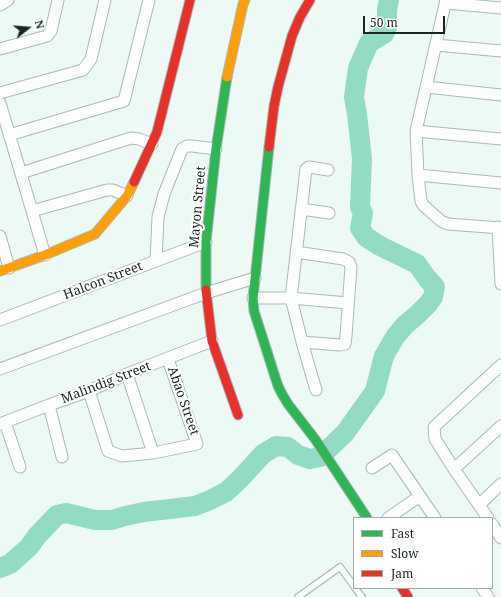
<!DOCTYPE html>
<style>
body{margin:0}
#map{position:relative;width:501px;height:597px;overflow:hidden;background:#ecf9f5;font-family:"Noto Serif",serif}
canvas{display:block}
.legend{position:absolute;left:353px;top:517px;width:140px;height:72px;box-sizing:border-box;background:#fff;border:1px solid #a3a9a7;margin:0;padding:5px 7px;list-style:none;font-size:12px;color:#182722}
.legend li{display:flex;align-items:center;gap:8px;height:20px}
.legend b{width:20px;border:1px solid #a3a9a7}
.north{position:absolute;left:8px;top:8px;width:40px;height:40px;-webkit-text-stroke:3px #fff;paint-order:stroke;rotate:73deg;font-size:11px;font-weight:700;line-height:16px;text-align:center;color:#182722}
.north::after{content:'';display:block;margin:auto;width:14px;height:18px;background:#182722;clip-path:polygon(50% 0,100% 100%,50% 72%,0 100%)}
.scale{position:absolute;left:363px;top:16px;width:82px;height:18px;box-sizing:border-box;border:2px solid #182722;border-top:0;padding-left:5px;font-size:12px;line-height:14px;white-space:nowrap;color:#182722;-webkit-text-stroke:3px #fff;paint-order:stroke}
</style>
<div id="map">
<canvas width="501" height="597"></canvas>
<ul class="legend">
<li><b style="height:5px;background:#30b455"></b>Fast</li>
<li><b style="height:5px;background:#ff9f0a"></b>Slow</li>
<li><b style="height:5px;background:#e5322d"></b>Jam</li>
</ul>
<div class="north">N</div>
<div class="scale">50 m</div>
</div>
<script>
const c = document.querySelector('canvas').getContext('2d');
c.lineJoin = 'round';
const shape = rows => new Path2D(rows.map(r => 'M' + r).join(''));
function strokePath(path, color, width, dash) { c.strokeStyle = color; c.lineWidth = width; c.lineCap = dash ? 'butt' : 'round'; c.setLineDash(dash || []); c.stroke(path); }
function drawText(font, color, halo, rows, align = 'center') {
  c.font = font + ' "Noto Serif",serif'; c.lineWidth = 4; c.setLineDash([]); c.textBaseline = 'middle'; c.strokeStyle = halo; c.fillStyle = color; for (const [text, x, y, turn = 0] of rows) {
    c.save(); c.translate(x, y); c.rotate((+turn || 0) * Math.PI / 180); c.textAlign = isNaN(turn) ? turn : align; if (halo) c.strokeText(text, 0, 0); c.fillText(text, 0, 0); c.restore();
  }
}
const river = shape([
 [0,568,10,564,29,547,37,536,57,515,66,513,95,520,112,520,125,516,144,512,195,506,210,500,226,492,239,480,263,454,276,446,288,447,298,455,310,459,320,457,345,433,375,391,384,356,395,337,405,325,417,315,428,304,433,297,435,287,427,278,417,264,380,246,366,237,360,228,363,213,360,207,362,159,357,114,354,97,358,68,369,43,384,34,387,27,387,10,389,0]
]);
const lane = shape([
 [355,588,362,597],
 [298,597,340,567,354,586]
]);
const street = shape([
 [446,0,416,131,418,175,421,201,423,205,441,221,448,224,501,228],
 [446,3,501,8],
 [0,5,8,0],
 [436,45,501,51],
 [0,49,47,36,51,31,58,0],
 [426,87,501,95],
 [0,93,83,70,91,59,105,0],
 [0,103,45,255],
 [416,131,501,139],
 [9,135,124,101,149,0],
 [21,173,131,138,139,139,152,144],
 [418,175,501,183],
 [301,209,329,213],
 [32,211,107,190,113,190,127,196],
 [498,227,501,284],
 [0,236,9,268],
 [296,252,343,259,349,262,351,267,346,336,345,344,340,345,302,342],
 [156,261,158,217,164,194,182,149,187,146,192,146,216,149],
 [253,298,291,298,348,303],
 [0,320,206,242],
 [0,369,206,293,255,278],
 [127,374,153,453],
 [316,390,302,342,291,298,306,169,309,167,328,170],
 [89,391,108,451,122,456,153,453,197,444,168,359],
 [49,405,62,457],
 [5,422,20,467],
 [0,424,49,405,89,391,127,374,212,341],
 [372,468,392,455,435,518],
 [454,469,501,426],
 [479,505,501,484],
 [388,518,420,496],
 [488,518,454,469,435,439,434,427,501,365],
 [492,524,501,538],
 [482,588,488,597]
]);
const fast = shape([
 [269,147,253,298,254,311,278,386,282,394,288,404,315,439,367,518],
 [206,290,206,242,216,149,227,77]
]);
const slow = shape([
 [227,77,243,4,245,0],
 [0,271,45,255,95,234,127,196,134,182]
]);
const jam = shape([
 [269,147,274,106,278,87,292,36,300,17,310,0],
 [134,182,157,132,190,0],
 [206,290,212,341,238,415],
 [402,588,408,597]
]);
const streetNames = [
 ["Mayon Street",198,207,-85],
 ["Halcon Street",103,281,-21],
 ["Malindig Street",106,383,-21],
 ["Abao Street",183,401,71]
];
strokePath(river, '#94dbc6', 20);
strokePath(lane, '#acb9b5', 8);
strokePath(street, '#acb9b5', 13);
strokePath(fast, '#acb9b5', 11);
strokePath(slow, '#acb9b5', 11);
strokePath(jam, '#acb9b5', 11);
strokePath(lane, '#fcfefe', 5.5);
strokePath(street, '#fcfefe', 11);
strokePath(fast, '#30b455', 9);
strokePath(slow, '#ff9f0a', 9);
strokePath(jam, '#e5322d', 9);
drawText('13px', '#182722', '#fff', streetNames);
</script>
